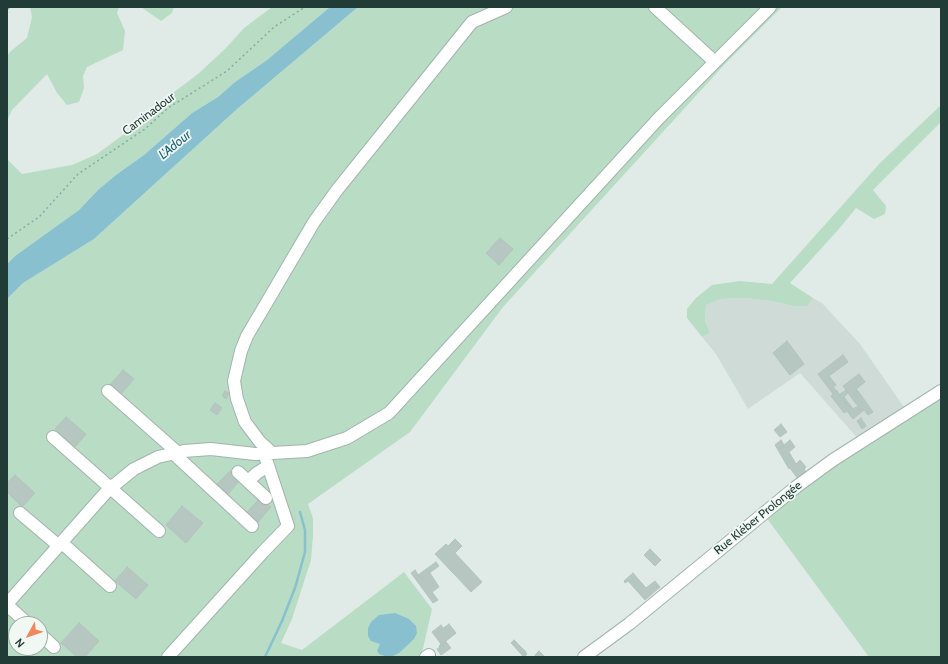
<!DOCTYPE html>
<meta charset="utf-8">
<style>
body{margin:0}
#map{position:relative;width:948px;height:664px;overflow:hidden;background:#e0ebe7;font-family:Cabin,sans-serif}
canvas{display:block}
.frame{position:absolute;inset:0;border:8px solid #213b36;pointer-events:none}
.north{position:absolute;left:8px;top:616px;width:40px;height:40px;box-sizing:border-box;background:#f1f8f4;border:1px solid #9eaca8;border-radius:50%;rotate:230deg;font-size:11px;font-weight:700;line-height:16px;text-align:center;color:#213b36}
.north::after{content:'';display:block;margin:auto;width:14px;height:18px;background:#f08859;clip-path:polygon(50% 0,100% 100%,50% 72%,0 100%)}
</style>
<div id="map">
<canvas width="948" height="664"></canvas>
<div class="frame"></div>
<div class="north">N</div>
</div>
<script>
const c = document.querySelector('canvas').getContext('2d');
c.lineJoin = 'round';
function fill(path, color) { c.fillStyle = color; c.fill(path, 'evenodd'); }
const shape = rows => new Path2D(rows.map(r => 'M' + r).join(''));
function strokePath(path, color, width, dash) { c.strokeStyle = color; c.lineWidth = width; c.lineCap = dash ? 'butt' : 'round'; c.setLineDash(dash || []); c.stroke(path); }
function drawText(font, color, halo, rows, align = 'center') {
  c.font = font + ' Cabin,sans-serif'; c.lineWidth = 3.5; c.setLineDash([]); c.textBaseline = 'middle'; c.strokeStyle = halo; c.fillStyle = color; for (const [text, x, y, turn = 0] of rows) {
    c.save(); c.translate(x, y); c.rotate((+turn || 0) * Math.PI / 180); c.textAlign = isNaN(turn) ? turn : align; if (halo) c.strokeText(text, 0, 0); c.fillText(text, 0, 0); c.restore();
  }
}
const built = shape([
 [744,298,772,301,793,306,807,305,813,298,822,303,860,344,906,410,860,441,800,373,748,409,716,354,702,337,710,333,705,320,706,305,721,299]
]);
const green = shape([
 [30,7,119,7,117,13,125,31,123,50,87,67,83,76,84,88,79,102,67,105,57,93,47,74,12,110,7,120,7,56,11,51,27,38,32,17],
 [141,7,174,7,172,13,161,21],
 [272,7,330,7,267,60,235,82,218,97,192,113,144,155,116,175,98,190,79,210,15,256,7,264,7,159,22,174,72,165,97,154,138,124,161,102,198,74,225,49,244,28],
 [358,7,782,7,725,64,503,307,410,432,308,504,313,518,313,536,311,560,292,619,281,643,302,650,404,572,432,609,422,653,418,657,7,657,7,299,23,283,94,239,236,110],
 [16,624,40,624,40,648,16,648],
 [941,105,941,122,873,190,886,206,885,214,874,219,856,208,838,230,790,283,813,298,807,306,793,306,772,301,744,298,721,299,706,305,705,320,710,333,702,337,687,318,687,309,696,298,712,285,740,281,772,284,880,163],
 [941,388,941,657,869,657,760,509]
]);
const water = shape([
 [330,7,358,7,236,110,94,239,23,283,7,299,7,264,15,256,79,210,98,190,116,175,144,155,192,113,218,97,235,82,267,60],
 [395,613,409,619,416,626,417,633,414,639,399,653,391,657,385,656,379,654,377,651,380,644,371,641,368,636,368,628,371,622,379,615]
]);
const stream = shape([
 [265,657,282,621,295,588,305,552,305,530,300,512]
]);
const building = shape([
 [500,238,513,249,499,265,486,253,500,238],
 [787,341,804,364,790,375,773,353,787,341],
 [843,355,848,362,829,376,836,385,833,387,837,391,833,394,818,374,843,355],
 [123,370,134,379,121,394,110,385,123,370],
 [859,374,865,382,856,389,858,391,851,397,843,386,859,374],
 [846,390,848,393,844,397,853,409,858,406,851,397,858,391,873,412,868,415,864,410,853,419,847,411,850,409,839,395,846,390],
 [225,391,229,393,226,399,222,396,225,391],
 [837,391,850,409,844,413,831,396,837,391],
 [215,403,222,408,217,415,210,410,215,403],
 [66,417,86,434,75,447,55,429,66,417],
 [861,418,866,426,862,429,857,421,861,418],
 [781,424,787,432,780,437,774,430,781,424],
 [781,440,784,445,778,450,775,445,781,440],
 [790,440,795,447,789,452,796,464,800,460,806,467,804,469,807,473,798,479,790,468,789,469,778,450,790,440],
 [230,471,240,480,228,494,217,484,230,471],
 [15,475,35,493,22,507,7,492,7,483,15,475],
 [260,498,271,507,258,522,247,512,260,498],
 [182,506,203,523,186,543,166,525,182,506],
 [455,539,462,546,455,553,482,582,471,592,435,554,446,544,448,546,455,539],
 [650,549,661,560,655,566,644,555,650,549],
 [436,562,439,566,421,579,418,575,436,562],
 [127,567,148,585,136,599,115,581,127,567],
 [415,570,421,579,430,573,439,587,432,592,438,600,433,603,411,573,415,570],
 [633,573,646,588,655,581,660,587,645,600,628,581,625,583,624,581,633,573],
 [79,623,99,641,85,657,77,657,61,643,79,623],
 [449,624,456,633,446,641,438,632,449,624],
 [441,625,443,628,438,632,446,642,440,647,439,646,441,644,432,632,441,625],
 [514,640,516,642,513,645,511,643,514,640],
 [446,642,451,648,441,655,437,649,446,642],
 [516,642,525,651,521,654,513,645,516,642],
 [525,651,527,654,524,657,521,654,525,651],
 [539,651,545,657,536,657,535,655,539,651]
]);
const path = shape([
 [7,14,9,7],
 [7,239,39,217,78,174,145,129,168,108,227,71,274,27,305,7]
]);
const minor = shape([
 [655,7,715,62],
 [108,391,177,452],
 [53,437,159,531],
 [173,453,252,526],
 [272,453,260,442,245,422,237,399,234,381,241,351,247,336,314,222,337,190,472,22,506,7],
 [238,472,266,498],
 [248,481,257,473,268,466],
 [20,513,59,546],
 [62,543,110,586],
 [7,604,108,490,134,469,158,457,184,451,211,449,255,454,307,451,347,438,389,413,659,118,770,7],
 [7,605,28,624],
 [40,634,54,647],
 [168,657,263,552,288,526,264,453],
 [426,657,429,655],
 [584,657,629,624,796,487,833,460,941,391]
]);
const streetNames = [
 ["Caminadour",149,114,-37],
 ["Rue Kléber Prolongée",758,518,-39]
];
const waterNames = [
 ["L'Adour",175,145,-39]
];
fill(built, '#cedbd6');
fill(green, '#b9dcc5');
fill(water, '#88c0d0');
strokePath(stream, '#88c0d0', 2.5);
fill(building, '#b6c6c0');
strokePath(building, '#b3c4be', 1);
strokePath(minor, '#a3b3ae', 14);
strokePath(path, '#81aea3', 1.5, [2, 3]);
strokePath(minor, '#fff', 12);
drawText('12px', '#213b36', '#f1f8f4', streetNames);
drawText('italic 13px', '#1c6176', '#f1f8f4', waterNames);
</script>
